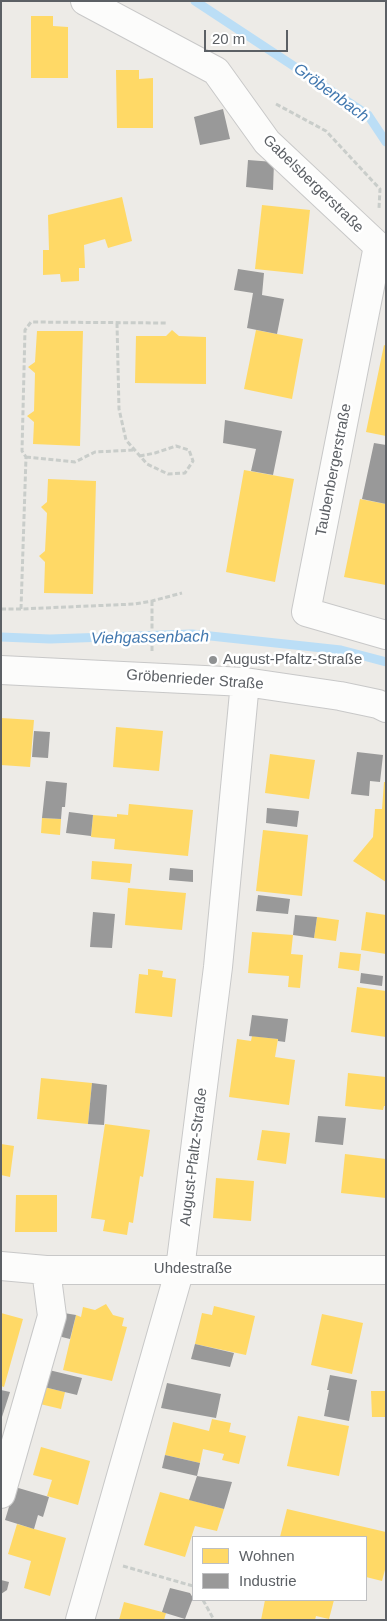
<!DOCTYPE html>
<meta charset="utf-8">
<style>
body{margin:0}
#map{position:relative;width:387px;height:1621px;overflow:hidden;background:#edebe7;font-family:Helvetica,sans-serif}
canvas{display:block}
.frame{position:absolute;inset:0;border:2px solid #5c6065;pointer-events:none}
.legend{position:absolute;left:192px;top:1536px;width:175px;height:65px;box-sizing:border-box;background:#fff;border:1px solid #bebfc1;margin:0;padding:6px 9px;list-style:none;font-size:15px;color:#5c6065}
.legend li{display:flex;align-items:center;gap:10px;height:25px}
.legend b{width:25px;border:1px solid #bebfc1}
.scale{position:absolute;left:204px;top:30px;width:84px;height:22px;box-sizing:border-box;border:2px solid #5c6065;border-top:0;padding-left:6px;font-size:15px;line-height:18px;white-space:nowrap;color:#5c6065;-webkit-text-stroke:4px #fff;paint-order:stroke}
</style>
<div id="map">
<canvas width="387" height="1621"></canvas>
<div class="frame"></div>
<ul class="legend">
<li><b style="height:14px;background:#ffd966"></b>Wohnen</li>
<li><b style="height:14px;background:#999"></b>Industrie</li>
</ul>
<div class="scale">20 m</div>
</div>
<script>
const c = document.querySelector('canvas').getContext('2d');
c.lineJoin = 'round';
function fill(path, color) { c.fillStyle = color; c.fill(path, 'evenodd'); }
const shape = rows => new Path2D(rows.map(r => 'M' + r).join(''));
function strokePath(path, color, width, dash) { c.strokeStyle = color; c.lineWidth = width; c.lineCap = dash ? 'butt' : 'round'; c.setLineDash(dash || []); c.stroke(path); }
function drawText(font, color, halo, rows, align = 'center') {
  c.font = font + ' Helvetica,sans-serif'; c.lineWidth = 5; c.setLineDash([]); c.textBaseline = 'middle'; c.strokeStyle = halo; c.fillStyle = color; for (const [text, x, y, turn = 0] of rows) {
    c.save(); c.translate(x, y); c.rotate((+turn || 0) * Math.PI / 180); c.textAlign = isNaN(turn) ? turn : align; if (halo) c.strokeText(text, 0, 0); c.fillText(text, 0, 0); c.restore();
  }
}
const homes = shape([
 [31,16,53,16,53,26,68,27,68,78,31,78],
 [116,70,139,70,139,79,153,78,153,128,117,128],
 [122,197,132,241,108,248,105,239,84,245,85,268,79,268,79,281,61,282,60,274,43,275,43,250,49,250,48,215],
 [262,205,310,210,303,274,255,269],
 [172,330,179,336,206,337,206,384,135,383,136,336,166,336],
 [256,330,303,339,292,399,244,389],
 [37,331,83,331,80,446,33,444,34,422,27,416,34,411,35,373,28,367,35,362],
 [384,345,386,346,386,436,366,432],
 [244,470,294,479,275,582,226,572],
 [48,479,96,481,93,594,44,593,45,562,39,556,45,551,47,513,41,507,47,502],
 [360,499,386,504,386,585,344,577],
 [1,718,34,720,30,767,1,765],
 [116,727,163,731,159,771,113,767],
 [270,754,315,760,309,799,265,793],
 [384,782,386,782,386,882,353,861,373,837,375,809,382,809],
 [129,804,193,810,188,856,114,849,115,839,91,837,93,815,117,817,117,814,128,815],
 [42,818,61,819,60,835,41,833],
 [263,830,308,835,302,896,256,891],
 [92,861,132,864,130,883,91,879],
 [128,888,186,893,182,930,125,925],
 [366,912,386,915,386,954,361,950],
 [317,917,339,920,336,941,314,938],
 [252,932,293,935,291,954,303,955,300,988,288,987,289,976,248,973],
 [340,952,361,954,359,971,338,968],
 [148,969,163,971,162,977,176,979,172,1017,135,1013,139,974,148,975],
 [357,987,386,991,386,1037,351,1032],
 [252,1036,278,1039,275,1057,295,1060,289,1105,229,1097,237,1039,251,1041],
 [348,1073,386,1077,386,1106,384,1106,383,1110,345,1106],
 [41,1078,92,1083,88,1124,37,1119],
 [105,1124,150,1130,143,1177,140,1176,133,1223,129,1222,127,1235,103,1231,105,1220,91,1218],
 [262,1130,290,1133,286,1164,257,1160],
 [1,1144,14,1146,10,1177,1,1175],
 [345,1154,386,1159,386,1198,341,1193],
 [216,1178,254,1181,251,1221,213,1218],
 [16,1195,57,1195,57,1232,15,1232],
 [106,1304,113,1315,124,1318,122,1326,127,1327,112,1381,63,1370,76,1315,81,1317,83,1307,95,1310],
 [214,1306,255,1316,246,1355,195,1344,202,1313,212,1315],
 [1,1313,23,1319,4,1387,1,1386],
 [322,1314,363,1323,352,1374,311,1365],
 [44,1387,65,1392,61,1409,40,1404],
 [371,1391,386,1391,386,1417,372,1417],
 [298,1416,349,1426,339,1476,287,1466],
 [212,1419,231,1423,229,1432,246,1436,239,1464,222,1460,224,1454,203,1449,200,1463,165,1455,173,1422,209,1431],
 [41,1447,90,1461,78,1505,47,1496,52,1480,33,1475],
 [160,1492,224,1509,217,1531,195,1526,185,1557,144,1545],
 [287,1509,386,1532,386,1566,382,1581,366,1577,366,1537,280,1537],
 [17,1524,66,1538,50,1596,24,1588,31,1561,8,1554],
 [265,1600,334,1600,329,1619,316,1616,315,1620,261,1620],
 [124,1602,166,1613,164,1620,119,1620]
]);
const industry = shape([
 [223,109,230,139,200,145,194,117],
 [248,160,274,162,273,190,246,187],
 [238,269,264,273,262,295,284,299,277,334,247,328,253,293,234,290],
 [225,420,282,431,273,475,251,471,256,449,223,443],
 [374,443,386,445,386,504,362,499],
 [34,731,50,732,48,758,32,757],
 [357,752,383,755,380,782,370,781,369,796,351,794],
 [46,781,67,783,65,807,62,807,61,819,42,818],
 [267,808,299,811,297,827,266,823],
 [69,812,93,815,91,836,66,833],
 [170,868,193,870,193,882,169,880],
 [258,895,290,899,288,914,256,911],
 [93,912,115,914,112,948,90,947],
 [295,915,317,917,314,938,293,935],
 [361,973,383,976,382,986,360,983],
 [252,1015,288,1019,285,1042,278,1041,278,1039,249,1036],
 [92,1083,107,1085,104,1125,88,1124],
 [318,1116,346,1118,343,1145,315,1142],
 [64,1313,76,1315,70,1339,58,1336],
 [195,1344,234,1353,230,1367,191,1359],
 [49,1370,82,1378,77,1395,44,1387],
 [330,1375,357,1380,349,1421,324,1416,329,1390,327,1390],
 [167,1383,221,1394,216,1418,161,1408],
 [1,1390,10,1392,2,1417,1,1417],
 [165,1455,200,1463,197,1476,162,1468],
 [197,1476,232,1482,224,1509,189,1500],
 [15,1487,49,1497,43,1517,38,1515,34,1529,5,1520],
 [1,1580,9,1582,7,1590,1,1594],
 [170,1588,190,1593,193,1598,185,1619,162,1612]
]);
const stream = shape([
 [195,1,368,115,386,142],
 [1,637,50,639,192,634,341,650,386,662]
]);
const path = shape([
 [276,104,326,131,380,189,379,208],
 [117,323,119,409,126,440,147,464,168,474,185,473,193,461,189,450,176,446,155,453,140,456],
 [26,457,75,462,95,452,135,450],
 [1,609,21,609,135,604,152,601,182,593],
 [21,609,26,457,22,451,25,330,31,322,167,323],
 [152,651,152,601],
 [123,1566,193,1586],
 [203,1600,214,1620]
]);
const minor = shape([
 [85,1,216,71,267,142,378,246,386,248],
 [378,246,306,612,386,635],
 [1,670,245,682,340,696,378,704,386,708],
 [1,1266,46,1270,386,1270],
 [1,1494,52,1316,46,1270],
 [80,1620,180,1269,218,967,245,682]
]);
const markers = [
 [213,660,5,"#8f9192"]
];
const streetNames = [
 ["Gabelsbergerstraße",313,184,44],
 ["Taubenbergerstraße",334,470,-79],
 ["Gröbenrieder Straße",195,680,4],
 ["August-Pfaltz-Straße",194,1157,-83],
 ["Uhdestraße",193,1269]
];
const poiNames = [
 ["August-Pfaltz-Straße",223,660]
];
const waterNames = [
 ["Gröbenbach",331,93,36],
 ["Viehgassenbach",150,638,-1]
];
fill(homes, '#ffd966');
fill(industry, '#999');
strokePath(stream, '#bbdef6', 9);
strokePath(minor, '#c8c8c8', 30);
strokePath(path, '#c9cdca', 3, [5, 2.5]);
strokePath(minor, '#fcfcfb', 28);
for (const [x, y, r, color] of markers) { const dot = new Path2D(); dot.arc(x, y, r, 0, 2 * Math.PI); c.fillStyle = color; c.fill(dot); strokePath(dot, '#fff', 2); }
drawText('15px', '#5c6065', '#fff', streetNames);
drawText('15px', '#5c6065', '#fff', poiNames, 'left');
drawText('italic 16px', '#4278af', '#fff', waterNames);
</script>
